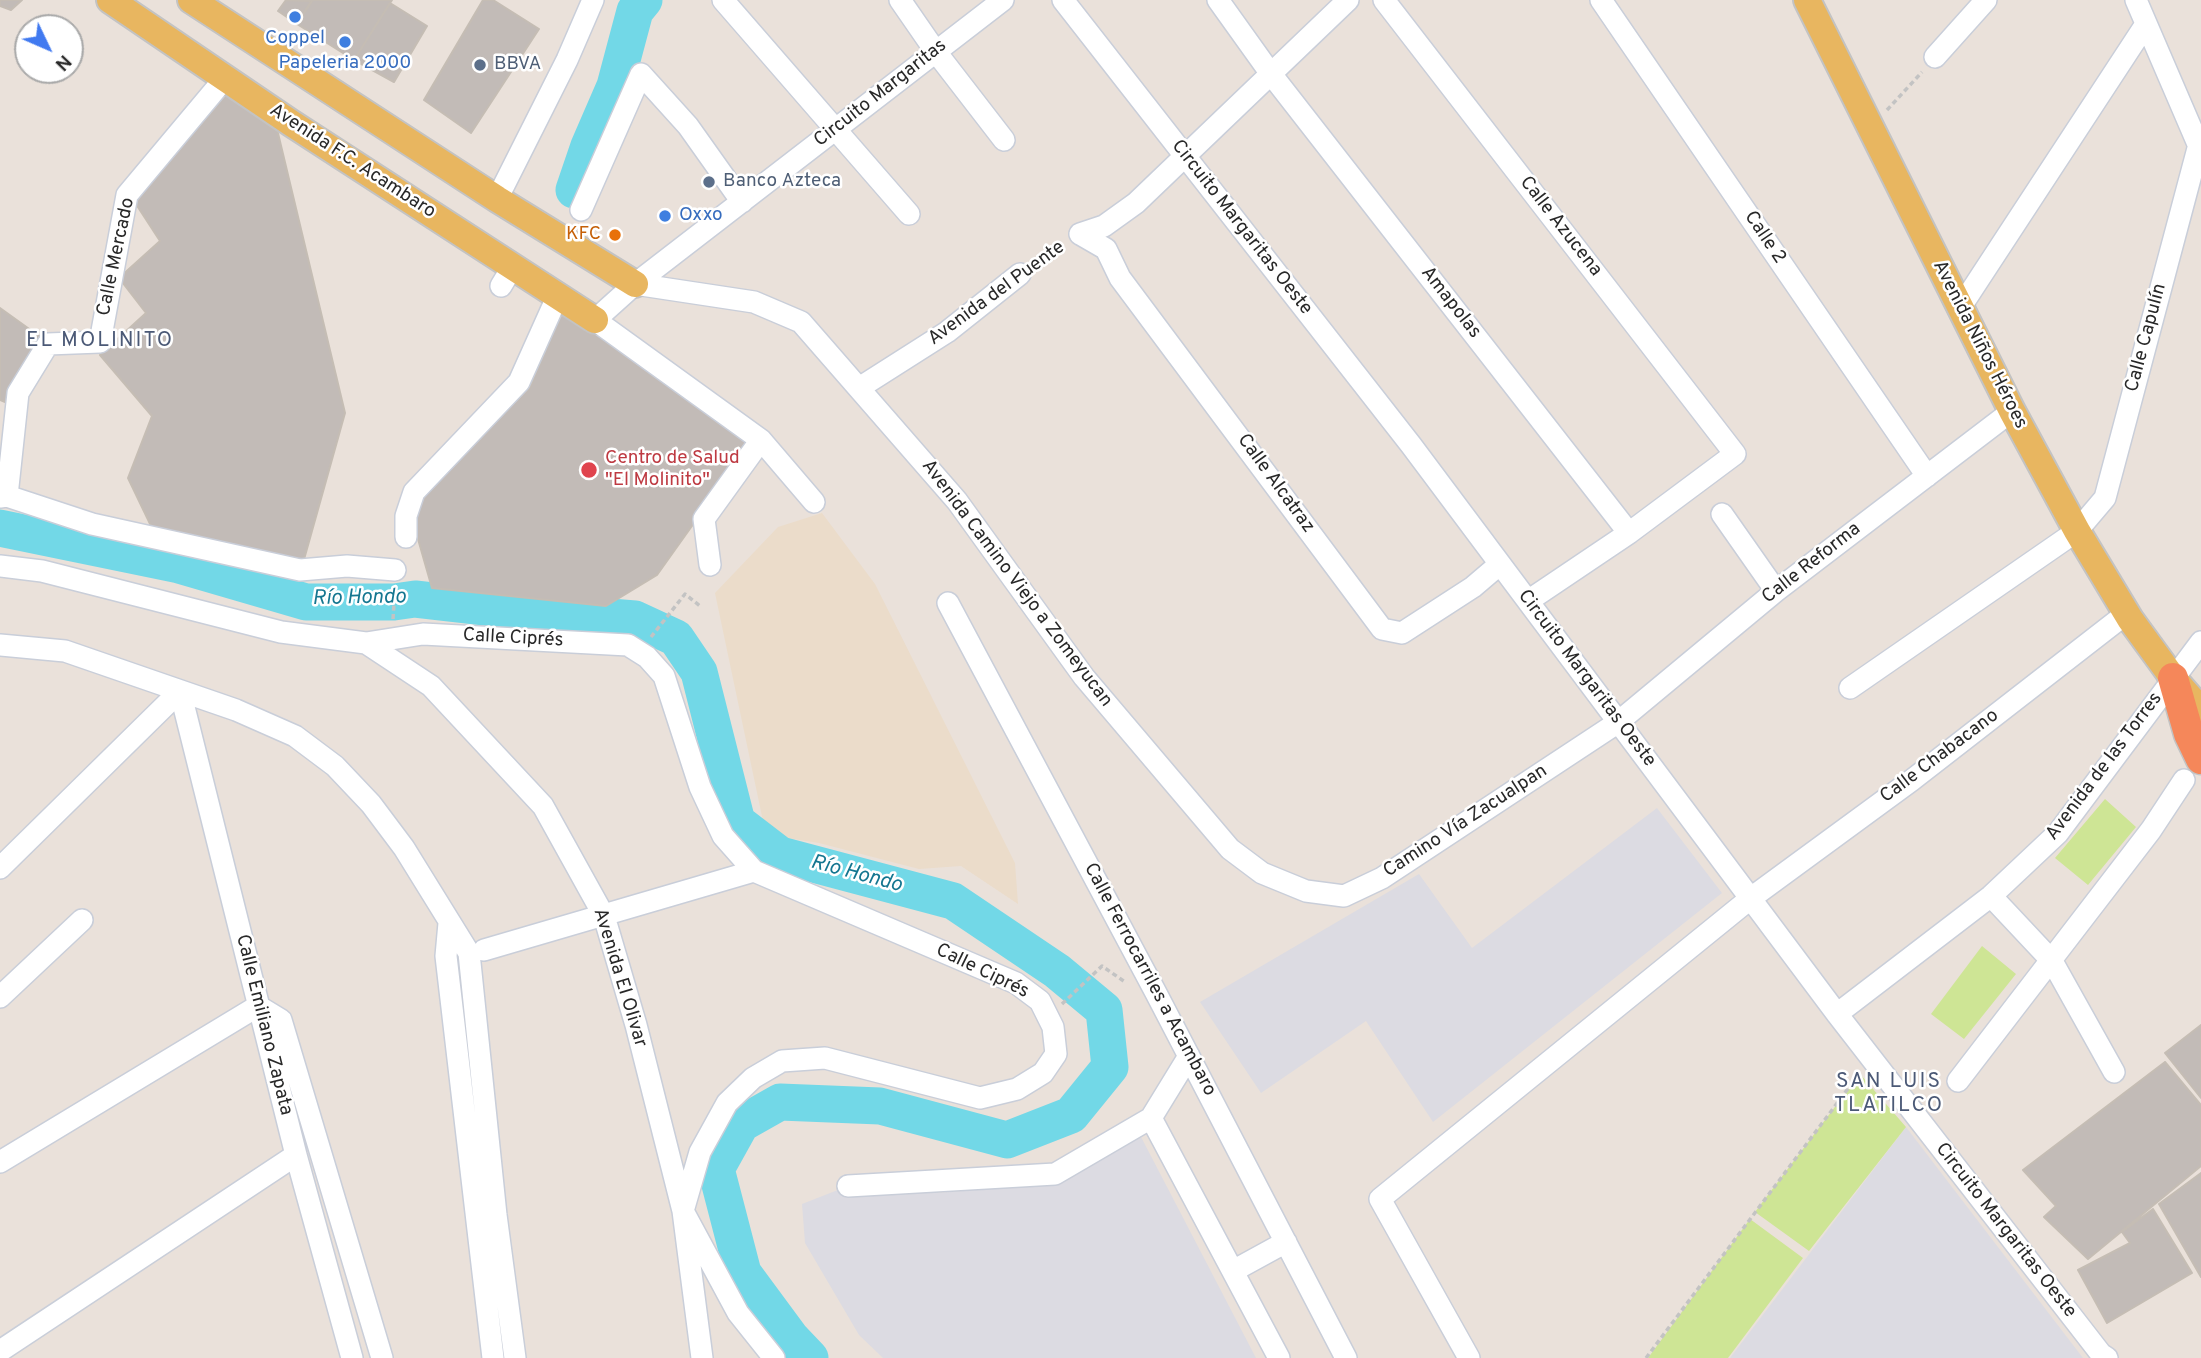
<!DOCTYPE html>
<meta charset="utf-8">
<style>
body{margin:0}
#map{position:relative;width:2201px;height:1358px;overflow:hidden;background:#eae1da;font-family:Overpass,sans-serif}
canvas{display:block}
.north{position:absolute;left:14px;top:14px;width:70px;height:70px;box-sizing:border-box;background:#fff;border:2px solid #a9a9a9;border-radius:50%;rotate:134deg;font-size:19px;font-weight:700;line-height:28px;text-align:center;color:#282828}
.north::after{content:'';display:block;margin:auto;width:24px;height:32px;background:#417af0;clip-path:polygon(50% 0,100% 100%,50% 72%,0 100%)}
</style>
<div id="map">
<canvas width="2201" height="1358"></canvas>
<div class="north">N</div>
</div>
<script>
const c = document.querySelector('canvas').getContext('2d');
c.lineJoin = 'round';
function fill(path, color) { c.fillStyle = color; c.fill(path, 'evenodd'); }
const shape = rows => new Path2D(rows.map(r => 'M' + r).join(''));
function strokePath(path, color, width, dash) { c.strokeStyle = color; c.lineWidth = width; c.lineCap = dash ? 'butt' : 'round'; c.setLineDash(dash || []); c.stroke(path); }
function drawText(font, color, halo, rows, align = 'center') {
  c.font = font + ' Overpass,sans-serif'; c.lineWidth = 5; c.setLineDash([]); c.textBaseline = 'middle'; c.strokeStyle = halo; c.fillStyle = color; for (const [text, x, y, turn = 0] of rows) {
    c.save(); c.translate(x, y); c.rotate((+turn || 0) * Math.PI / 180); c.textAlign = isNaN(turn) ? turn : align; if (halo) c.strokeText(text, 0, 0); c.fillText(text, 0, 0); c.restore();
  }
}
const industrial = shape([
 [1657,808,1722,893,1433,1122,1366,1021,1261,1093,1200,1002,1419,874,1472,948],
 [1906,1127,2083,1358,1730,1358],
 [1140,1135,1256,1358,883,1358,859,1335,805,1243,802,1204,848,1186,937,1193,1051,1184]
]);
const education = shape([
 [822,513,875,584,1015,863,1018,904,961,866,919,869,819,843,787,838,763,821,715,593,778,527]
]);
const pitch = shape([
 [2105,799,2136,827,2088,885,2055,858],
 [1982,946,2016,974,1964,1039,1931,1014],
 [1860,1074,1906,1127,1809,1251,1755,1212],
 [1750,1219,1803,1258,1728,1358,1648,1358]
]);
const river = shape([
 [574,190,589,146,615,86,635,11,644,0],
 [0,528,179,565,306,602,394,602,415,599,485,607,635,619,676,638,699,672,737,822,780,855,953,901,1057,971,1104,1010,1110,1067,1071,1115,1007,1140,880,1106,780,1102,741,1124,716,1169,743,1273,791,1338,810,1358]
]);
const building = shape([
 [0,0,22,0,11,10,0,6,0,0],
 [286,0,312,1,297,24,278,11,286,0],
 [312,0,392,0,354,60,297,24,312,0],
 [483,0,493,0,539,29,471,133,424,100,483,0],
 [390,3,427,26,394,82,354,60,390,3],
 [229,91,277,129,345,413,303,563,152,528,128,478,152,416,100,355,146,313,119,278,160,241,134,201,229,91],
 [563,307,751,443,657,575,606,606,432,588,412,518,418,497,530,387,563,307],
 [0,308,39,336,5,402,0,400,0,308],
 [2201,1025,2201,1098,2165,1053,2201,1025],
 [2165,1062,2201,1105,2201,1166,2088,1259,2044,1217,2056,1206,2023,1170,2165,1062],
 [2201,1173,2201,1277,2159,1204,2201,1173],
 [2153,1209,2192,1273,2107,1323,2078,1270,2130,1243,2122,1232,2153,1209]
]);
const path = shape([
 [1887,110,1922,72],
 [1036,263,1064,244],
 [393,619,395,588],
 [651,637,685,594,700,606],
 [1062,1004,1102,966,1125,982],
 [1646,1358,1859,1074]
]);
const minor = shape([
 [723,0,909,214],
 [900,0,936,52,1004,140],
 [1063,0,1411,445,1837,1014,2101,1354,2107,1358],
 [1218,0,1271,74,1629,533],
 [1384,0,1735,454,1629,533,1528,601],
 [1601,0,1927,476],
 [2136,0,2201,151],
 [1935,57,1986,0],
 [497,199,567,60,593,0],
 [581,210,641,74,688,126,742,202],
 [1080,234,1106,249,1120,278,1382,629,1402,633,1473,587,1500,564],
 [1080,234,1104,226,1136,203,1348,0],
 [635,284,754,302,801,322,957,501,1084,677,1230,849,1262,873,1306,891,1344,896,1382,878,1617,723,1776,591,2012,411],
 [501,286,513,266],
 [1960,308,2146,24],
 [859,388,947,332,1020,274],
 [7,496,18,393,48,344,100,342,127,195,225,78],
 [0,497,7,496,92,524,300,570,347,566,395,570],
 [814,502,761,440,595,320,635,284,1003,0],
 [1722,514,1776,591],
 [406,537,406,516,414,492,519,382,558,295],
 [710,565,704,519,761,440],
 [0,566,42,571,281,632,366,643,423,634,628,645,647,657,664,676,700,787,723,836,754,871,1016,983,1040,1001,1053,1027,1056,1054,1043,1073,1017,1089,980,1098,825,1058,782,1061,753,1078,727,1103,700,1152,683,1211,738,1313,774,1358],
 [948,603,1156,993,1346,1358],
 [366,643,431,686,543,806,604,916,636,1025,683,1211,702,1358],
 [0,645,65,651,236,710,295,736,335,766,371,804,404,848,469,953,496,1215,515,1358],
 [1850,688,2077,531,2105,498,2201,137],
 [180,691,296,1155,352,1358],
 [0,868,180,691],
 [1991,896,2052,961,2114,1072],
 [449,923,446,956,493,1358],
 [484,950,754,871],
 [0,997,82,920],
 [1837,1014,1991,896,2058,833,2201,642],
 [1958,1081,2151,830,2184,780],
 [1151,1118,1279,1358],
 [0,1162,258,1006,281,1020,382,1358],
 [848,1186,1055,1174,1151,1118,1189,1056],
 [1233,1271,1286,1242],
 [0,1351,296,1155],
 [1469,1358,1380,1199,1751,898,1912,780,2127,613]
]);
const major = shape([
 [110,0,291,123,595,320],
 [191,0,497,199,635,284],
 [1807,0,2012,411,2077,531,2130,619,2173,678,2201,710]
]);
const highway = shape([
 [2173,678,2189,734,2201,759]
]);
const markers = [
 [295,17,7,"#3f7fe0"],
 [345,42,7,"#3f7fe0"],
 [480,65,7,"#5c6f8a"],
 [709,182,7,"#5c6f8a"],
 [665,216,7,"#3f7fe0"],
 [615,235,7,"#e8710a"],
 [589,470,9,"#e0444e"]
];
const shopNames = [
 ["Coppel",295,39],
 ["Papeleria 2000",345,64],
 ["Oxxo",679,216,"left"]
];
const serviceNames = [
 ["BBVA",494,65],
 ["Banco Azteca",723,182]
];
const streetNames = [
 ["Circuito Margaritas",881,94,-38],
 ["Avenida F.C. Acambaro",352,162,33],
 ["Calle Azucena",1560,227,52],
 ["Circuito Margaritas Oeste",1241,228,52],
 ["Calle 2",1764,238,56],
 ["Calle Mercado",117,257,-78],
 ["Avenida del Puente",997,294,-36],
 ["Amapolas",1450,303,52],
 ["Calle Capulín",2147,338,-75],
 ["Avenida Niños Héroes",1979,345,63],
 ["Calle Alcatraz",1275,484,54],
 ["Calle Reforma",1812,564,-38],
 ["Avenida Camino Viejo a Zomeyucan",1016,584,53],
 ["Calle Ciprés",513,639,3],
 ["Circuito Margaritas Oeste",1586,679,53],
 ["Calle Chabacano",1940,757,-37],
 ["Avenida de las Torres",2105,767,-53],
 ["Camino Vía Zacualpan",1466,822,-33],
 ["Calle Ciprés",982,972,26],
 ["Avenida El Olivar",619,978,73],
 ["Calle Ferrocarriles a Acambaro",1149,980,62],
 ["Calle Emiliano Zapata",263,1025,76],
 ["Circuito Margaritas Oeste",2005,1231,52]
];
const foodNames = [
 ["KFC",601,235]
];
const healthNames = [
 ["Centro de Salud",605,459],
 ["\"El Molinito\"",605,481]
];
const neighbourhoodNames = [
 ["EL MOLINITO",100,342],
 ["SAN LUIS",1889,1083],
 ["TLATILCO",1889,1107]
];
const waterNames = [
 ["Río Hondo",359,599,-1],
 ["Río Hondo",856,875,15]
];
fill(industrial, '#dcdbe2');
fill(education, '#ebdcca');
fill(pitch, '#cee595');
strokePath(river, '#72d8e7', 37);
fill(building, '#c2bbb7');
strokePath(building, '#c5bdb4', 2);
strokePath(minor, '#c9ced9', 24);
strokePath(major, '#c3c3c3', 30);
strokePath(highway, '#c3c3c3', 33);
strokePath(path, '#c3c3c3', 3.5, [5, 3.5]);
strokePath(minor, '#fff', 21);
strokePath(major, '#e8b660', 26);
strokePath(highway, '#f5875a', 30);
for (const [x, y, r, color] of markers) { const dot = new Path2D(); dot.arc(x, y, r, 0, 2 * Math.PI); c.fillStyle = color; c.fill(dot); strokePath(dot, '#fff', 2.5); }
drawText('19px', '#366cbe', '#fff', shopNames);
drawText('19px', '#4e5e75', '#fff', serviceNames, 'left');
drawText('19px', '#282828', '#fff', streetNames);
drawText('19px', '#c56008', '#fff', foodNames, 'right');
drawText('19px', '#be3a42', '#fff', healthNames, 'left');
c.letterSpacing = '2px';
drawText('21px', '#4b5976', '#fff', neighbourhoodNames);
c.letterSpacing = '0px';
drawText('italic 21px', '#147690', '#fff', waterNames);
</script>
